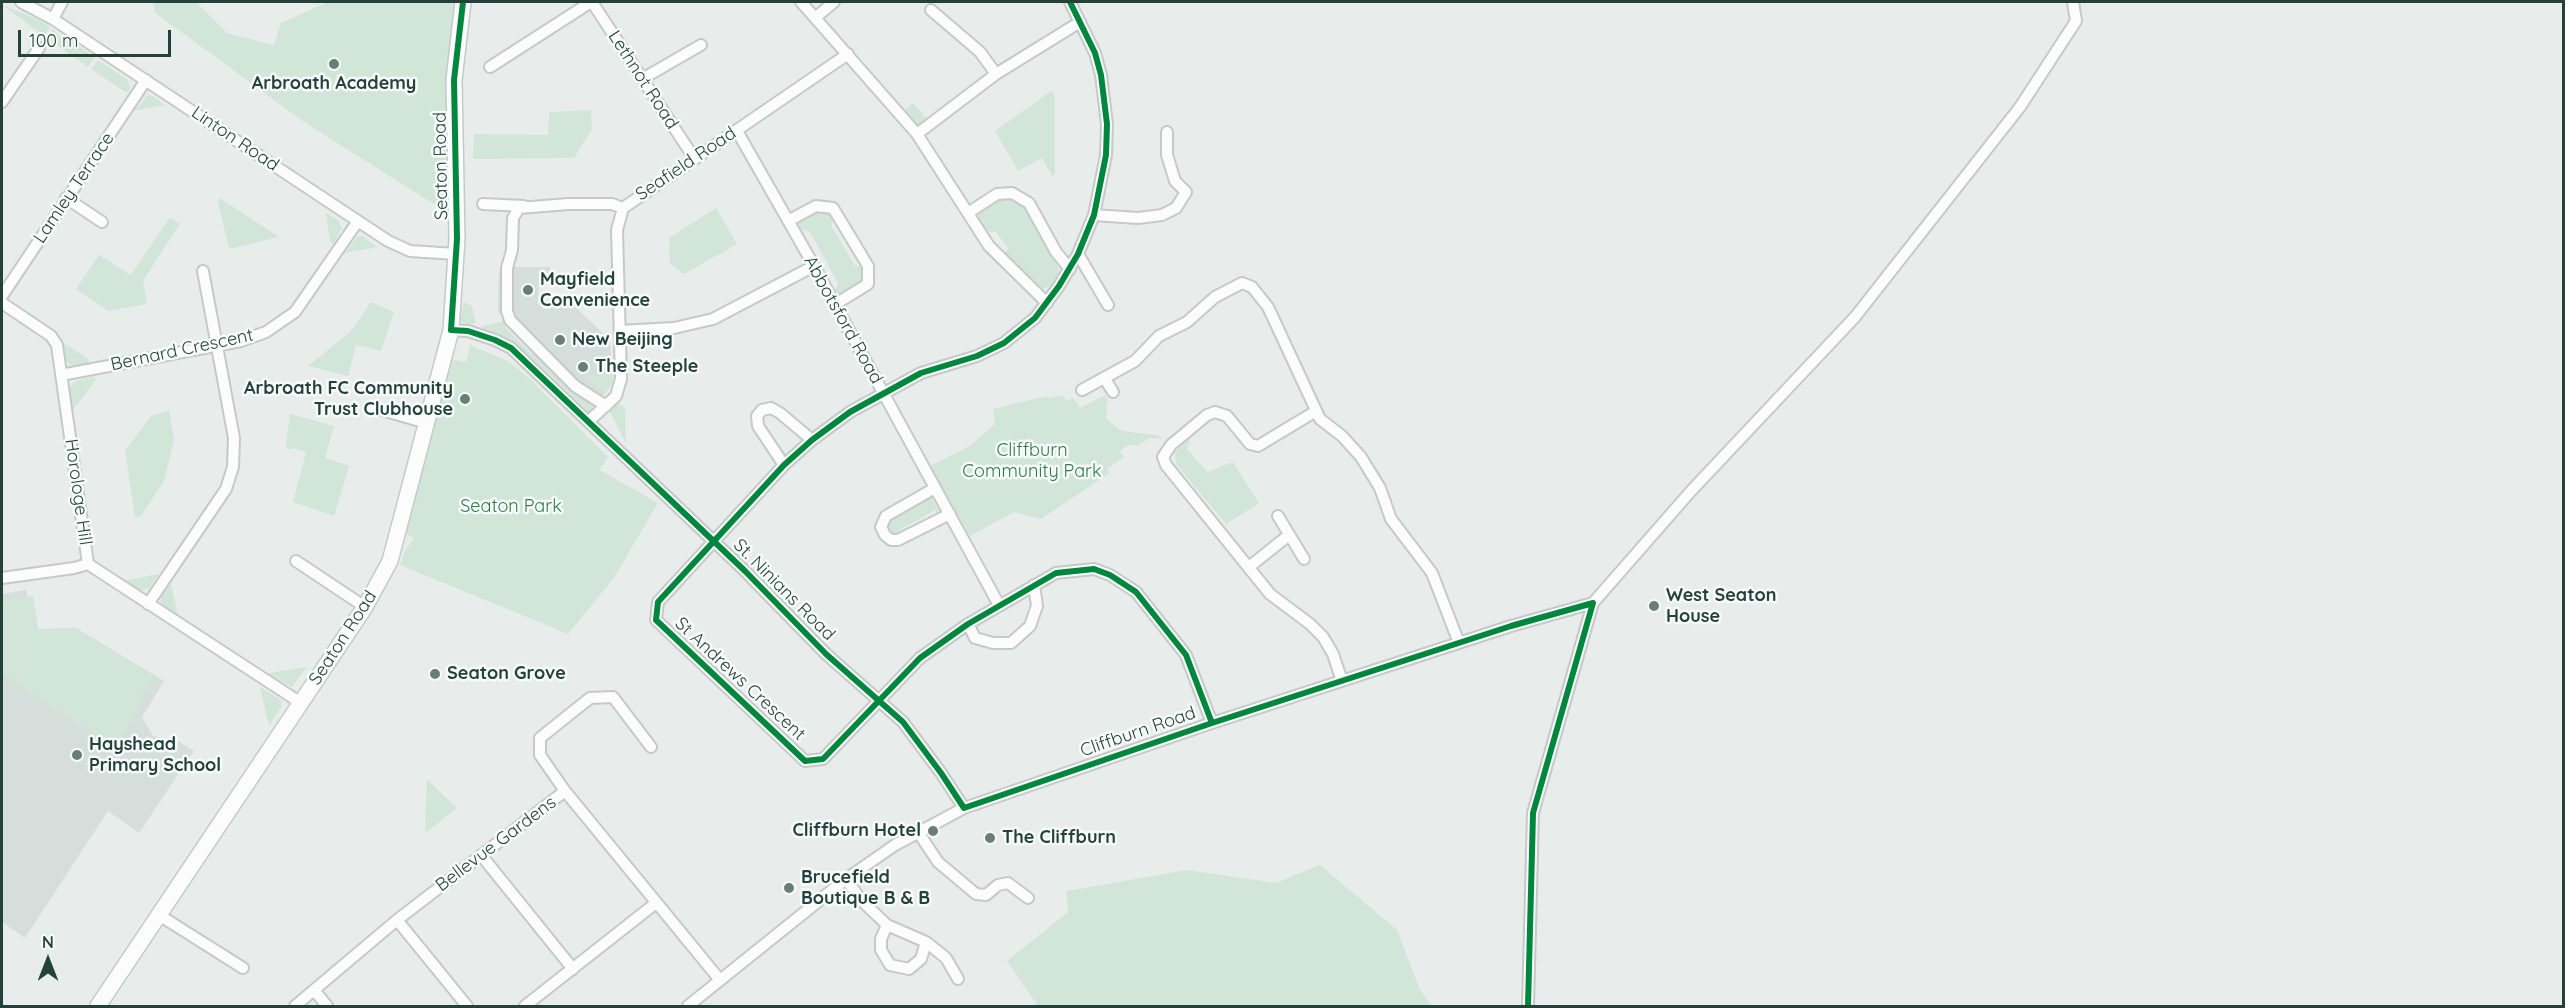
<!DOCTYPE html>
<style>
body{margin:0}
#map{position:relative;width:2565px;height:1008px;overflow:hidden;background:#e8edeb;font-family:Quicksand,sans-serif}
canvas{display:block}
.frame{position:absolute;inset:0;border:3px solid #24423a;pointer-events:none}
.north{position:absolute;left:18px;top:930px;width:60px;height:60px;-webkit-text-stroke:4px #f7fbf9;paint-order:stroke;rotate:0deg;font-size:16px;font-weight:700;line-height:24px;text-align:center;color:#24423a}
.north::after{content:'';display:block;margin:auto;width:21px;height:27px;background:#24423a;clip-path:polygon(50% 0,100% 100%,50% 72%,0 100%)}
.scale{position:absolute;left:18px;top:30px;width:153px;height:27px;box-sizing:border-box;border:3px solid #24423a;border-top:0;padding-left:8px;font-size:18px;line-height:21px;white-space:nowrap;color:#24423a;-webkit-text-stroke:4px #f7fbf9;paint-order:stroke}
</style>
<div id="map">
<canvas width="2565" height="1008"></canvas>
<div class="frame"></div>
<div class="north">N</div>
<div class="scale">100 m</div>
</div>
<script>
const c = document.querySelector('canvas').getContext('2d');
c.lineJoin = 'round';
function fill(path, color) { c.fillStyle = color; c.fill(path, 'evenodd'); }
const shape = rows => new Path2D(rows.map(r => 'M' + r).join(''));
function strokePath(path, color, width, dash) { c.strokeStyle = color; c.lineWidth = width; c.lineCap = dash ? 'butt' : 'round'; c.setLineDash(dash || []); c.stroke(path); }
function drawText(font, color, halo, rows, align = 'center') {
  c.font = font + ' Quicksand,sans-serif'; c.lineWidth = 5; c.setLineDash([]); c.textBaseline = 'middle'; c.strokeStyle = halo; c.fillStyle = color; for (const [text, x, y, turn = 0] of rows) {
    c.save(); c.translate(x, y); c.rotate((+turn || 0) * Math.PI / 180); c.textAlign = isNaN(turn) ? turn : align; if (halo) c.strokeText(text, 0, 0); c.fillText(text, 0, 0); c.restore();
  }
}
const built = shape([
 [503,267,550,267,550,282,539,282,538,303,542,307,549,300,567,299,610,340,613,383,595,406,592,399,498,312,499,274],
 [26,590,28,597,33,596,38,629,76,628,164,681,142,717,153,736,178,741,194,751,139,833,108,811,25,938,2,922,2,594]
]);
const green = shape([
 [154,2,196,2,227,33,274,45,281,23,328,2,463,2,456,218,304,122,154,12],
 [2,5,35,18,50,27,44,36],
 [53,29,61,38,65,37,95,57,88,67,47,38],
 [98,60,128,80,130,89,127,93,91,69],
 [1051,91,1055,96,1055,174,1052,176,1042,158,1018,171,995,131],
 [148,95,153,96,165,105,134,111],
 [913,103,928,120,922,124,916,124,903,112],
 [591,110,592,129,574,158,473,159,474,134,548,135,549,112],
 [1000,195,1020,200,1056,260,1060,275,1052,287,1038,289,1004,254,1008,248,996,232,988,232,980,224,978,213],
 [220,198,279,237,229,249,218,201],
 [716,208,737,244,684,274,670,264,669,238],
 [818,208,833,213,832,227,855,266,864,268,861,282,839,296,835,291,838,283,810,232,798,228,796,224,798,220],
 [326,213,338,220,342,228,333,244,330,241],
 [170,217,180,224,143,281,147,304,108,311,76,289,99,255,131,275],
 [358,236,362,236,377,247,345,253],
 [371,302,394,312,381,351,356,345,348,376,308,366,350,332],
 [464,302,472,306,476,323,465,325,460,320],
 [505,321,506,328,532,354,539,356,592,401,592,411,589,412,527,353,500,337,482,329,482,326],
 [64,343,89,359,88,364,75,366,69,364,65,359],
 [470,345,508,361,530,379,608,457,600,470,658,503,613,579,568,634,400,565,404,553,414,538,405,533,451,359,466,362],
 [613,375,613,383,604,393,586,379,586,376],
 [94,377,96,380,72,411,70,387,75,381],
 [1063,395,1066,401,1073,398,1080,408,1105,395,1108,402,1106,404,1107,419,1116,427,1123,431,1157,435,1163,439,1150,438,1138,445,1128,445,1120,451,1124,457,1107,469,1110,473,1041,519,1014,512,970,536,930,466,970,446,995,424,993,409,1047,396,1049,398],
 [618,403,625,408,626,443,610,412],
 [169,410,174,440,164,481,141,516,135,517,125,451,151,416],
 [290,414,334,426,325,458,349,466,334,516,293,502,306,452,293,448,288,450,286,447],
 [1190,439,1187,449,1207,472,1233,462,1259,503,1226,524,1176,464,1175,452],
 [931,497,942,517,939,518,935,510,898,531,902,538,891,535,887,525,888,522],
 [159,574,150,587,142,591,123,581],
 [171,583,178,616,177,616,161,603,161,596],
 [33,596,38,629,76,628,155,676,136,704,140,707,118,741,107,743,2,674,2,602],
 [307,667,292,687,269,674,269,673],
 [260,687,282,701,281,707,269,726],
 [427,779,457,808,425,833],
 [1320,865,1397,930,1420,990,1432,1006,1038,1006,1007,961,1068,912,1066,891,1187,870,1276,883]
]);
const street = shape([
 [21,2,53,19,388,241,410,251,456,254],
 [592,2,694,158],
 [801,2,917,134,989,246,1047,303],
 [1070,2,1095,53,1101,75,1107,124,1106,155,1094,215,1078,254,1059,286,1035,318,1004,343,977,356,921,373,850,412,812,440,784,465,658,602,656,620,805,761,823,759,920,658,968,624,1056,573,1094,569,1110,575,1136,592,1186,655,1212,723],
 [931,10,980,52,996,74],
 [815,18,834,2],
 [53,19,62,2],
 [490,67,591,2],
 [642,79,701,45],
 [2,102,39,48],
 [737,131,814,266,999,605],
 [917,134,996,74,1080,22],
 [66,198,102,222],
 [483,204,524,206],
 [968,213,997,194,1012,193,1029,203,1056,252,1070,269],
 [1094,215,1138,218,1162,215,1176,208,1186,192,1175,181,1167,155,1167,132],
 [788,221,816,206,833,208,868,266,868,284,834,305],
 [1078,254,1108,305],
 [2,296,146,80],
 [2,303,51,336,57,345,88,564,301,703],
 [451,330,468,331,495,340,511,348,535,371,745,571,826,654,903,722,941,773,964,808],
 [620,331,674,328,713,319,814,266],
 [61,375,241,341,266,332,295,312,358,221],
 [1105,379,1113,392],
 [1082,390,1135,361,1159,336,1187,322,1215,297,1242,283,1252,287,1268,307,1320,419,1342,436,1361,457,1380,488,1391,519,1432,573,1459,643],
 [606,406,575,386,510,320,507,311,507,268,512,250,513,218,519,208,568,204,612,204,623,208],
 [371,407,427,423],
 [1316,411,1258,446,1250,444,1227,416,1215,412,1207,415,1171,445,1163,457,1166,465,1270,594,1310,624,1323,637,1333,654,1342,681],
 [589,421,616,396,621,379,617,230,623,208,848,54],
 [784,465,758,426,757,416,762,410,771,408,780,413,812,440],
 [935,488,886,516,881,527,885,535,891,540,898,540,950,514],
 [1278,516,1304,559],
 [296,561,365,607],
 [1249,567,1289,535],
 [2,578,74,568,88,564],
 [148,604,226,489,233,467,234,438,203,271],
 [968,624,975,638,993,643,1011,643,1030,626,1037,606,1034,585],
 [565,791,540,755,540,738,590,698,613,697,651,747],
 [918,832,938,862,976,894,986,895,998,885,1008,883,1028,898],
 [481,855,573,969],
 [846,879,861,900,887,925,926,942,946,958,958,979],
 [159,915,243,968],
 [397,920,467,1006],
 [887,925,881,939,881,950,890,965,909,969,921,959,926,942],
 [314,990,327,1006],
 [295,1006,397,920,565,791,720,980],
 [525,1006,656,903],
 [688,1006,846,879,895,845,964,808,1212,723,1511,626,1593,603],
 [1528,1006,1533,813,1593,603,1691,491,1855,317,2020,107,2076,21,2073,2]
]);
const secondary = shape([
 [98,1006,365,607,390,561,451,330,457,239,454,80,463,2]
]);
const cycleway = shape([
 [463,2,454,80,457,239,451,330,468,331,495,340,511,348,535,371,745,571,826,654,903,722,941,773,964,808,1212,723,1511,626,1593,603],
 [1070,2,1095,53,1101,75,1107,124,1106,155,1094,215,1078,254,1059,286,1035,318,1004,343,977,356,921,373,850,412,812,440,784,465,658,602,656,620,805,761,823,759,920,658,968,624,1056,573,1094,569,1110,575,1136,592,1186,655,1212,723],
 [1528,1006,1533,813,1593,603]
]);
const markers = [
 [334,64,6,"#697e78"],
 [528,290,6,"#697e78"],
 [560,340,6,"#697e78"],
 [583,367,6,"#697e78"],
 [465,399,6,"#697e78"],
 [1654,606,6,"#697e78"],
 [435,674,6,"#697e78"],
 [77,755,6,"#697e78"],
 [933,831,6,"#697e78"],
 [990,838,6,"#697e78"],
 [789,888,6,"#697e78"]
];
const streetNames = [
 ["Lethnot Road",643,80,57],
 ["Linton Road",235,139,34],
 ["Seafield Road",686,164,-34],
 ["Seaton Road",441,166,-91],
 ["Lamley Terrace",74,188,-56],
 ["Abbotsford Road",843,320,61],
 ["Bernard Crescent",182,350,-12],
 ["Horologe Hill",78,492,82],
 ["St. Ninians Road",784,590,45],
 ["Seaton Road",343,638,-57],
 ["St Andrews Crescent",740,679,43],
 ["Cliffburn Road",1138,732,-19],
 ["Bellevue Gardens",496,844,-37]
];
const poiNames = [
 ["Arbroath Academy",334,84,"center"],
 ["Mayfield",540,280],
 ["Convenience",540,301],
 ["New Beijing",572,340],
 ["The Steeple",595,367],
 ["Arbroath FC Community",453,389,"right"],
 ["Trust Clubhouse",453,410,"right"],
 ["West Seaton",1666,596],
 ["House",1666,617],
 ["Seaton Grove",447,674],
 ["Hayshead",89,745],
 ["Primary School",89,766],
 ["Cliffburn Hotel",921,831,"right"],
 ["The Cliffburn",1002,838],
 ["Brucefield",801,878],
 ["Boutique B & B",801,899]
];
const parkNames = [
 ["Cliffburn",1032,451],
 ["Community Park",1032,472],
 ["Seaton Park",511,507]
];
fill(built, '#d6dedb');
fill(green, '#d1e6d8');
strokePath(street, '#c5cac8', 14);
strokePath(secondary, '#c3cbc8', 18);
strokePath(street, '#fcfcfc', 10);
strokePath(secondary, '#fcfcfc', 15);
strokePath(cycleway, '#00873e', 6);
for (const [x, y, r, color] of markers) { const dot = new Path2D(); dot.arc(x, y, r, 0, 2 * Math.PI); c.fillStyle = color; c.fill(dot); strokePath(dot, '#f7fbf9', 2); }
drawText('18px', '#24423a', '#f7fbf9', streetNames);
drawText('bold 18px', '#24423a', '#f7fbf9', poiNames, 'left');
drawText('18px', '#2d7a4b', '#f7fbf9', parkNames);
</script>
